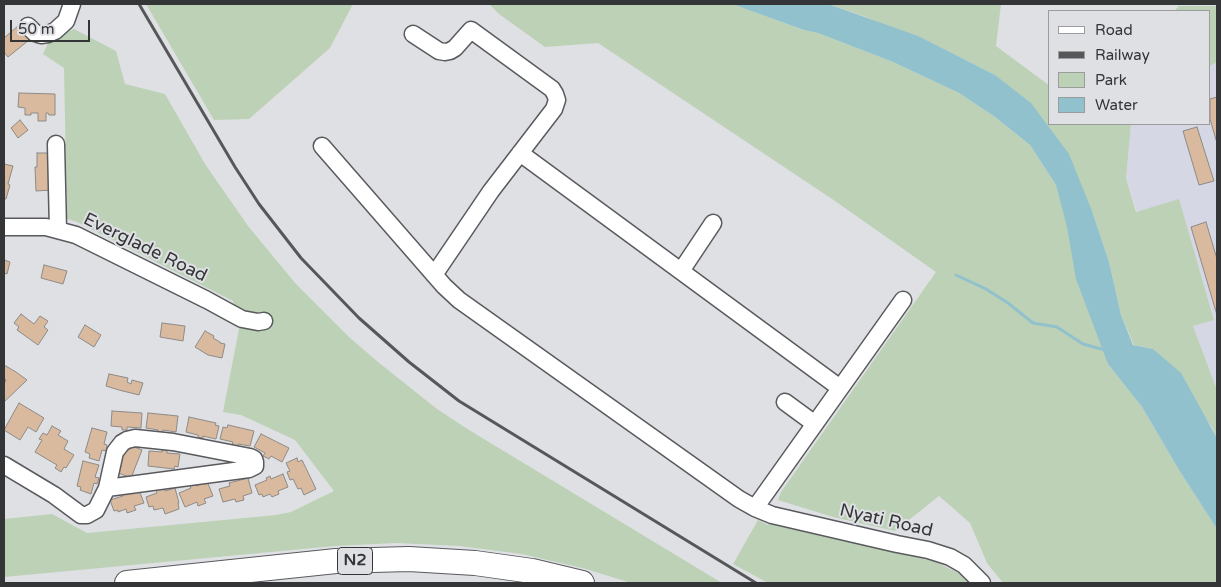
<!DOCTYPE html>
<style>
body{margin:0}
#map{position:relative;width:1221px;height:587px;overflow:hidden;background:#dfe0e4;font-family:"Varela Round",sans-serif}
canvas{display:block}
.frame{position:absolute;inset:0;border:5px solid #343536;pointer-events:none}
.legend{position:absolute;left:1048px;top:10px;width:162px;height:115px;box-sizing:border-box;background:#dfe0e4;border:1px solid #9b9c9e;margin:0;padding:6px 9px;list-style:none;font-size:15px;color:#343536}
.legend li{display:flex;align-items:center;gap:10px;height:25px}
.legend b{width:25px;border:1px solid #9b9c9e}
.scale{position:absolute;left:10px;top:20px;width:80px;height:22px;box-sizing:border-box;border:2px solid #343536;border-top:0;padding-left:6px;font-size:15px;line-height:18px;white-space:nowrap;color:#343536;-webkit-text-stroke:4px #dfe0e4;paint-order:stroke}
</style>
<div id="map">
<canvas width="1221" height="587"></canvas>
<div class="frame"></div>
<ul class="legend">
<li><b style="height:6px;background:#fff"></b>Road</li>
<li><b style="height:6px;background:#565759"></b>Railway</li>
<li><b style="height:14px;background:#bcd1b6"></b>Park</li>
<li><b style="height:14px;background:#92c1ce"></b>Water</li>
</ul>
<div class="scale">50 m</div>
</div>
<script>
const c = document.querySelector('canvas').getContext('2d');
c.lineJoin = 'round';
function fill(path, color) { c.fillStyle = color; c.fill(path, 'evenodd'); }
const shape = rows => new Path2D(rows.map(r => 'M' + r).join(''));
function strokePath(path, color, width, dash) { c.strokeStyle = color; c.lineWidth = width; c.lineCap = dash ? 'butt' : 'round'; c.setLineDash(dash || []); c.stroke(path); }
function drawText(font, color, halo, rows, align = 'center') {
  c.font = font + ' "Varela Round",sans-serif'; c.lineWidth = 4; c.setLineDash([]); c.textBaseline = 'middle'; c.strokeStyle = halo; c.fillStyle = color; for (const [text, x, y, turn = 0] of rows) {
    c.save(); c.translate(x, y); c.rotate((+turn || 0) * Math.PI / 180); c.textAlign = isNaN(turn) ? turn : align; if (halo) c.strokeText(text, 0, 0); c.fillText(text, 0, 0); c.restore();
  }
}
const built = shape([
 [1217,62,1217,390,1193,326,1214,319,1179,200,1137,212,1126,178,1131,124,1210,124,1210,66]
]);
const green = shape([
 [146,4,353,4,330,48,249,119,214,120],
 [489,4,732,4,804,30,818,33,893,62,959,93,995,117,1030,145,1056,185,1108,364,1142,407,1179,470,1217,529,1217,583,1003,583,987,563,970,523,939,496,895,531,833,517,778,500,781,492,936,272,835,201,598,43,545,47,499,14],
 [828,4,1001,4,996,46,1050,86,1050,124,1079,124,1081,125,1084,124,1131,124,1126,178,1136,212,1179,199,1214,320,1193,326,1217,390,1217,423,1215,425,1217,424,1217,438,1212,427,1153,349,1134,345,1121,315,1109,262,1092,211,995,75,959,57,866,17],
 [1179,6,1217,6,1217,62,1210,66,1210,11,1174,11],
 [74,29,116,51,125,84,165,94,205,164,248,226,296,284,349,337,378,362,437,409,469,430,722,583,631,583,586,569,522,554,459,546,397,543,335,546,4,577,4,519,52,514,87,533,276,515,291,512,334,491,295,440,241,415,223,412,239,329,233,301,77,222,67,219,64,68,43,54,50,39],
 [758,520,768,525,770,521,936,562,960,574,969,583,768,583,733,564]
]);
const water = shape([
 [732,4,828,4,918,36,995,75,1031,103,1069,154,1092,211,1109,262,1121,315,1133,345,1153,349,1181,373,1217,438,1217,529,1179,470,1142,407,1108,364,1076,279,1067,227,1056,185,1030,145,995,117,959,93,893,62,818,33,804,30]
]);
const stream = shape([
 [956,275,986,289,1008,303,1033,323,1057,327,1083,344,1105,350]
]);
const building = shape([
 [18,26,29,40,8,57,4,52,4,38,18,26],
 [19,93,55,94,55,115,49,115,48,113,46,113,46,121,38,121,38,113,31,113,31,115,25,115,25,108,18,107,19,93],
 [1217,97,1217,143,1210,119,1210,99,1217,97],
 [20,120,28,130,18,138,11,128,20,120],
 [1197,127,1214,181,1199,185,1183,131,1197,127],
 [37,153,49,153,52,190,36,191,35,167,37,167,37,153],
 [4,164,13,166,8,184,10,185,6,199,4,199,4,164],
 [1206,222,1217,259,1217,315,1191,227,1206,222],
 [4,260,10,262,7,274,4,273,4,260],
 [44,265,67,271,63,284,41,278,44,265],
 [21,314,34,324,40,316,48,321,44,327,48,330,38,345,17,330,19,327,14,323,21,314],
 [162,323,185,326,183,341,160,337,162,323],
 [85,325,101,335,94,347,78,337,85,325],
 [205,331,214,336,213,338,220,342,220,343,225,344,222,358,208,355,195,347,205,331],
 [4,365,16,372,27,380,4,402,4,384,6,380,4,378,4,365],
 [109,374,128,378,127,382,131,384,132,380,143,383,139,395,119,390,106,386,109,374],
 [19,403,44,418,36,432,28,427,20,440,4,430,19,403],
 [112,411,142,413,141,428,127,427,127,430,122,430,122,427,111,426,112,411],
 [148,413,178,416,176,432,163,430,162,433,157,432,158,430,146,428,148,413],
 [189,417,216,423,215,425,219,426,216,439,203,436,203,438,198,437,198,435,186,432,189,417],
 [228,425,254,431,250,446,238,444,237,446,232,445,233,442,220,439,223,427,227,428,228,425],
 [52,426,61,431,58,435,68,441,64,449,74,455,66,468,64,467,61,472,55,468,57,465,35,452,42,440,39,439,43,433,47,435,52,426],
 [92,428,107,432,104,444,107,445,106,451,102,450,99,461,89,458,90,454,85,452,92,428],
 [261,434,289,448,282,462,271,456,269,459,263,456,265,453,254,447,261,434],
 [127,444,142,450,131,478,116,472,120,455,123,456,127,444],
 [162,450,167,450,167,453,180,454,178,467,175,466,174,469,148,466,149,451,162,452,162,450],
 [297,458,298,462,302,460,316,489,304,495,301,488,298,489,293,479,290,480,287,472,290,471,286,463,297,458],
 [83,461,99,465,95,477,99,478,97,484,94,483,91,494,80,490,81,487,77,486,83,461],
 [283,474,288,487,278,491,279,494,272,497,270,494,263,497,262,494,259,495,255,485,267,480,266,478,270,476,271,479,283,474],
 [248,478,252,493,243,496,244,500,236,502,235,499,223,502,219,489,230,486,229,483,248,478],
 [207,481,213,496,204,499,206,503,198,506,197,502,185,507,179,493,191,488,190,486,195,483,196,486,207,481],
 [164,487,165,491,175,488,179,503,178,503,179,509,165,514,163,508,154,510,153,506,149,507,146,497,157,493,156,489,164,487],
 [139,490,144,503,134,506,136,510,127,513,126,509,118,512,118,510,114,511,110,500,123,496,122,494,127,492,127,494,139,490]
]);
const minor = shape([
 [28,26,35,33,41,35,48,34,55,31,66,21,72,4],
 [413,34,439,51,445,52,450,51,455,48,471,30,552,89,555,94,557,100,554,109,491,191,434,275],
 [56,144,58,230],
 [322,146,444,286,459,300,739,499,755,508,772,515,897,544,928,550,950,557,964,565,982,583],
 [520,153,840,388],
 [4,227,46,227,76,235,207,300,229,312,242,319,258,322,264,321],
 [681,271,713,223],
 [785,402,815,424],
 [4,465,54,495,81,515,87,515,96,510,107,488,115,452,122,443,127,440,135,438,173,442,250,457,254,459,255,462,255,466,249,469,107,488],
 [755,508,903,300]
]);
const highway = shape([
 [127,583,336,561,409,559,475,563,532,571,582,583]
]);
const rail = shape([
 [139,4,235,167,259,204,301,258,359,318,409,362,459,401,756,583]
]);
const shields = [
 [355,561,35]
];
const shieldNames = [
 ["N2",355,561]
];
const streetNames = [
 ["Everglade Road",145,248,26],
 ["Nyati Road",886,521,13]
];
fill(built, '#d5d8e4');
fill(green, '#bcd1b6');
fill(water, '#92c1ce');
strokePath(stream, '#92c1ce', 3);
fill(building, '#d9ba9e');
strokePath(building, '#8d8a87', 1);
strokePath(minor, '#595a5e', 19);
strokePath(highway, '#595a5e', 26);
strokePath(minor, '#fff', 16);
strokePath(highway, '#fff', 24);
strokePath(rail, '#565759', 3);
for (const [x, y, w] of shields) { const box = new Path2D(); box.roundRect(x - w / 2, y - 13.5, w, 27, 4); c.fillStyle = '#dfe0e4'; c.fill(box); strokePath(box, '#343536', 1); }
drawText('bold 16px', '#343536', null, shieldNames);
drawText('18px', '#343536', '#dfe0e4', streetNames);
</script>
